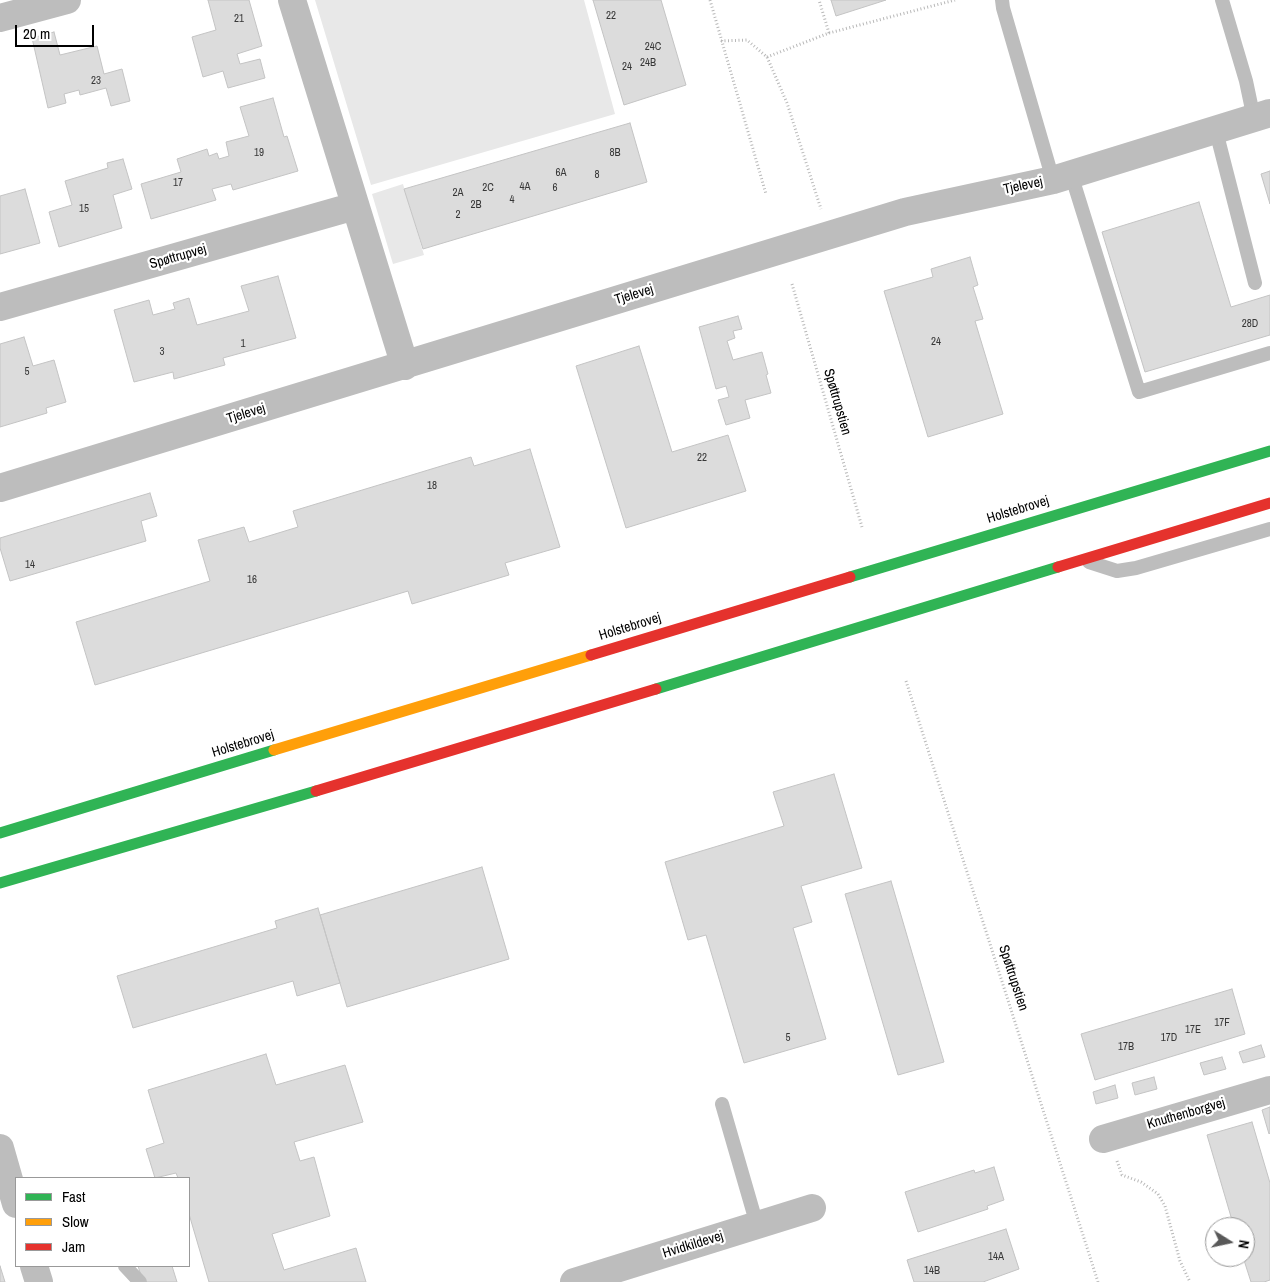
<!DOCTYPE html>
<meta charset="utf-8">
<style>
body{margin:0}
#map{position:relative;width:1270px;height:1282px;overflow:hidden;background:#fff;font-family:"Archivo Narrow",sans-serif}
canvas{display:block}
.legend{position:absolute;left:15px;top:1177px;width:175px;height:90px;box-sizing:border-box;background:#fff;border:1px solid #999;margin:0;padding:6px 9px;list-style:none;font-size:15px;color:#000}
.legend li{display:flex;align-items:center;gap:10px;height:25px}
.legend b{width:25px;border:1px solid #999}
.north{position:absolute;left:1205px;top:1217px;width:50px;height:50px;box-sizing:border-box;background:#fff;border:1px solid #999;border-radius:50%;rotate:100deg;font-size:14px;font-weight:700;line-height:20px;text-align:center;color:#000}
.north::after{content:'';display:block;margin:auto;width:18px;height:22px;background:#595959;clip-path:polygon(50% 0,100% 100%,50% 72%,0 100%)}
.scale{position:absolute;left:15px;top:25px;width:79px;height:22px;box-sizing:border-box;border:2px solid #000;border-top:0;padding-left:6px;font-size:15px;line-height:18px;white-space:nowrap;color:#000;-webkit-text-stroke:4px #fff;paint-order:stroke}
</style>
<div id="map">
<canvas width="1270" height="1282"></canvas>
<ul class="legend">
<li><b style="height:6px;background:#30b455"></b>Fast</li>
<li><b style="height:6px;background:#ff9f0a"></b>Slow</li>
<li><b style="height:6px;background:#e5322d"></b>Jam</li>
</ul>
<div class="north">N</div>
<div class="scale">20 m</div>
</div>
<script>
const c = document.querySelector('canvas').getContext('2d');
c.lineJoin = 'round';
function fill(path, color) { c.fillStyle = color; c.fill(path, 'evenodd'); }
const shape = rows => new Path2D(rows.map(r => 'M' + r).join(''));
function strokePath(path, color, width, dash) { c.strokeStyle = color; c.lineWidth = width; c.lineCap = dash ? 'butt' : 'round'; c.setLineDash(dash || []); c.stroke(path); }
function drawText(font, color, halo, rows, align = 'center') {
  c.font = font + ' "Archivo Narrow",sans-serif'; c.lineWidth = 4.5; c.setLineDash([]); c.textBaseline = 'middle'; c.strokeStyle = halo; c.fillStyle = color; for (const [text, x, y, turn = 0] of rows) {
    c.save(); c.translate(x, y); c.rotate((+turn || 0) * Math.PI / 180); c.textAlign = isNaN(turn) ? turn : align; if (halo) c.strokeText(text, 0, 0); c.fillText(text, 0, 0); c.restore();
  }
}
const green = shape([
 [315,0,584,0,615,114,371,185],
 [403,184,424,255,393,264,372,194]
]);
const building = shape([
 [208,0,249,0,262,46,237,54,240,64,260,59,265,78,228,88,223,71,203,77,192,37,216,30,208,0],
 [593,0,661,0,686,85,624,105,593,0],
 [831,0,886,0,836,16,831,0],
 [54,32,60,55,97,46,104,74,122,69,130,101,111,106,106,88,80,95,79,90,64,94,66,103,48,108,32,38,54,32],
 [273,98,284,137,287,136,298,171,233,190,231,184,212,189,216,200,151,219,141,184,181,172,177,159,207,149,209,156,217,153,219,159,229,156,226,142,249,136,240,107,273,98],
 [630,123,647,182,423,249,404,189,630,123],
 [123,159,132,189,113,195,122,228,59,247,49,212,72,205,65,181,108,168,107,163,123,159],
 [1270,171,1270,204,1261,174,1270,171],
 [25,189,40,243,0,254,0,196,25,189],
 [1199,202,1231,307,1270,295,1270,335,1145,372,1102,232,1199,202],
 [970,257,978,285,973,287,983,319,975,321,1003,414,928,437,884,291,933,277,931,269,970,257],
 [278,276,296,338,223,358,225,365,174,379,173,372,134,382,114,310,149,300,153,315,175,309,173,303,189,298,197,325,249,311,241,286,278,276],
 [738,316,742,329,733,331,735,338,727,341,733,360,762,352,768,374,766,375,771,393,745,400,750,418,726,425,718,400,729,397,726,386,716,389,699,327,738,316],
 [24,337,33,366,54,360,66,402,46,408,47,413,0,427,0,344,24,337],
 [639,346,672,452,728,435,746,491,626,528,576,366,639,346],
 [530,449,560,547,505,563,509,575,412,604,408,591,95,685,76,622,210,581,198,540,244,527,249,542,298,527,293,511,471,457,474,466,530,449],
 [150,493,157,516,141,521,146,541,10,581,0,548,0,538,150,493],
 [834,774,862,868,801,886,812,922,793,928,826,1039,744,1063,706,935,688,940,665,862,784,826,773,792,834,774],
 [482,867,509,959,347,1007,320,915,482,867],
 [891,881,944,1062,898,1075,845,894,891,881],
 [318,908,340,983,297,996,293,981,133,1028,117,976,277,928,275,921,318,908],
 [1232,989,1245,1034,1095,1080,1081,1034,1232,989],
 [1261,1045,1265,1057,1243,1063,1239,1052,1261,1045],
 [266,1054,276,1085,345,1065,363,1122,294,1142,300,1161,314,1157,330,1216,272,1234,284,1270,356,1248,366,1282,209,1282,189,1214,189,1178,178,1178,176,1173,155,1178,146,1149,164,1143,148,1090,266,1054],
 [1222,1057,1226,1069,1204,1075,1200,1063,1222,1057],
 [1154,1077,1157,1089,1135,1095,1132,1083,1154,1077],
 [1115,1085,1118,1098,1096,1104,1093,1092,1115,1085],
 [1270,1107,1270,1133,1269,1134,1262,1110,1270,1107],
 [1252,1122,1270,1183,1270,1280,1264,1282,1251,1282,1243,1257,1245,1257,1245,1227,1234,1227,1207,1135,1252,1122],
 [994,1167,1004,1200,987,1206,988,1209,918,1232,905,1192,974,1170,975,1173,994,1167],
 [1006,1229,1019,1269,983,1282,914,1282,907,1260,1006,1229],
 [0,1266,5,1282,0,1282,0,1266],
 [138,1266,172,1266,177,1282,143,1282,138,1266]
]);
const path = shape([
 [710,0,766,194],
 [829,33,955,0],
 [721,41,747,40,767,57,787,103,821,209],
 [767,57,829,33,819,0],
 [792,284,862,527],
 [906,681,1098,1282],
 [1117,1161,1122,1175,1141,1182,1158,1194,1165,1206,1180,1261,1190,1282]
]);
const lane = shape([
 [1002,0,1003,8,1053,180],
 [1222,0,1246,81,1254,119],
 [1216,131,1255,283],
 [1071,174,1139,392,1270,353],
 [1089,562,1117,571,1136,568,1270,529],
 [722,1104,757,1225],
 [125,1266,140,1282]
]);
const street = shape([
 [292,0,405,366],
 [0,18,67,0],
 [0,307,355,206],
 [0,488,905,212,1053,180,1270,113],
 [1103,1139,1270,1090],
 [0,1148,16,1204],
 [34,1266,39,1282],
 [574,1282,812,1208]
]);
const fast = shape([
 [850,577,1270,451],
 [656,689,1058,567],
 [0,833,274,750],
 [0,883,316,791]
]);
const slow = shape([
 [274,750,591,655]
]);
const jam = shape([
 [1058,567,1270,503],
 [591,655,850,577],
 [316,791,656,689]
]);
const numberNames = [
 ["22",611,16],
 ["21",239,19],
 ["24C",653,47],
 ["24B",648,63],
 ["24",627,67],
 ["23",96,81],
 ["19",259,153],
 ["8B",615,153],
 ["6A",561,173],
 ["8",597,175],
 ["17",178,183],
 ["4A",525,187],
 ["2C",488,188],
 ["6",555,188],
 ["2A",458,193],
 ["4",512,200],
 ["2B",476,205],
 ["15",84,209],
 ["2",458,215],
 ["28D",1250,324],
 ["24",936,342],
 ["1",243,344],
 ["3",162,352],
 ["5",27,372],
 ["22",702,458],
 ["18",432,486],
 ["14",30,565],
 ["16",252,580],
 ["17F",1222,1023],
 ["17E",1193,1030],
 ["5",788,1038],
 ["17D",1169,1038],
 ["17B",1126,1047],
 ["14A",996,1257],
 ["14B",932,1271]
];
const streetNames = [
 ["Tjelevej",1023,186,-12],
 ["Spøttrupvej",178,257,-16],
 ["Tjelevej",634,295,-17],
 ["Spøttrupstien",837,402,74],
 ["Tjelevej",246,414,-17],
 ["Holstebrovej",1018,510,-17],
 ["Holstebrovej",630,627,-17],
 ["Holstebrovej",243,744,-17],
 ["Spøttrupstien",1013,978,72],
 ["Knuthenborgvej",1186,1114,-16],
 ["Hvidkildevej",693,1245,-17]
];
fill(green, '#e8e8e8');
fill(building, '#dcdcdc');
strokePath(building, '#c4c4c4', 1);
strokePath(path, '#b8b8b8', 3, [1, 2.5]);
strokePath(lane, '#bdbdbd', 14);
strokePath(street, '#bdbdbd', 28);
strokePath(fast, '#30b455', 11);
strokePath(slow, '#ff9f0a', 11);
strokePath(jam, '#e5322d', 11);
drawText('11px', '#373737', null, numberNames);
drawText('14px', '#000', '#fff', streetNames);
</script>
